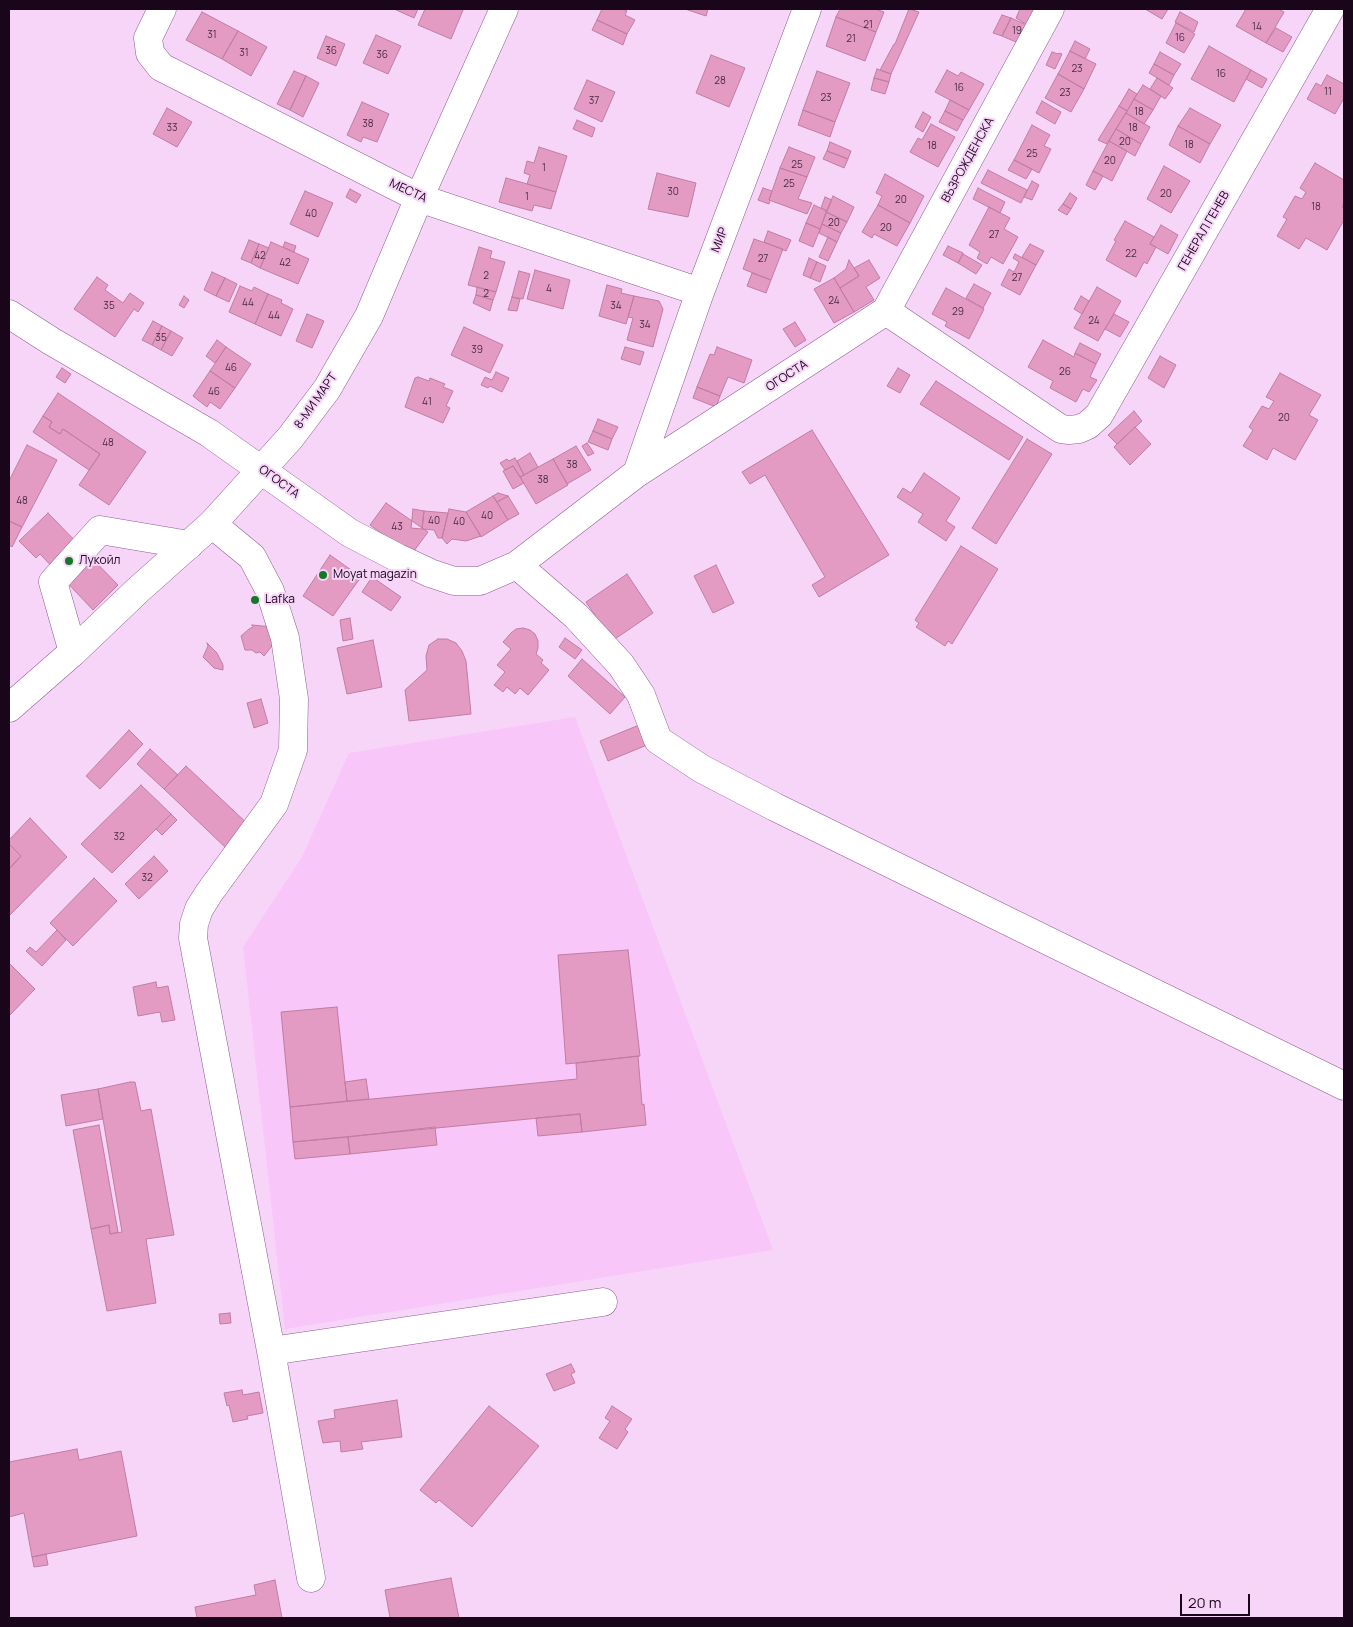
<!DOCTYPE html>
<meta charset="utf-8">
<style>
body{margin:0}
#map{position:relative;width:1353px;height:1627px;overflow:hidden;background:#f7d5f8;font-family:Manrope,sans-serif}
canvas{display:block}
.frame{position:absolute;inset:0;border:10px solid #1a061b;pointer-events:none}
.scale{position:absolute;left:1180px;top:1594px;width:70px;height:22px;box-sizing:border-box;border:2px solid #1a061b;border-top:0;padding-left:6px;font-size:15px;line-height:18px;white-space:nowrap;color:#1a061b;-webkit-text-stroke:4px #f7d5f8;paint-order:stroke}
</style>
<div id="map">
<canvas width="1353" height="1627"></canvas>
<div class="frame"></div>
<div class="scale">20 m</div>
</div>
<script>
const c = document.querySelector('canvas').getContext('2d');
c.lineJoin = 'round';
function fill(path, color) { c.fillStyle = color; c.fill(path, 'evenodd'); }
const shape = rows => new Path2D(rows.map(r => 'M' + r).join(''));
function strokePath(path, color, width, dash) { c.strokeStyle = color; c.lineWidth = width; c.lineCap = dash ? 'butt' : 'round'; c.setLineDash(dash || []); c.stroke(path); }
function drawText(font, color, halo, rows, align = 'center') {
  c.font = font + ' Manrope,sans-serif'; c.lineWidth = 4; c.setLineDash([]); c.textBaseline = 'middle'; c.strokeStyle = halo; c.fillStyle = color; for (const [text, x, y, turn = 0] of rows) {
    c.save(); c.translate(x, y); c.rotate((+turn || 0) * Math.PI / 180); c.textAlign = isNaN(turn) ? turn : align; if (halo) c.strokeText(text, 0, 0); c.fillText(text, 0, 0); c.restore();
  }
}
const built = shape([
 [575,717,773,1250,285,1329,243,947,302,857,349,753]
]);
const building = shape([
 [394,9,418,9,414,18,394,9],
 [425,9,460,9,463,10,451,39,418,25,425,9],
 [602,9,623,9,627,11,625,15,635,20,627,34,597,20,602,9],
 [685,9,708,9,706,16,685,9],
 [840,9,875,9,884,12,876,32,836,17,840,9],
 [909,9,919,12,891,74,880,70,894,44,895,44,909,9],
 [1020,9,1041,9,1031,27,1016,18,1020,9],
 [1145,9,1168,9,1162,19,1145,9],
 [1246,9,1278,9,1284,12,1266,43,1236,26,1246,9],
 [202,12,238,31,222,59,186,40,202,12],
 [1180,12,1198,22,1194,32,1175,22,1180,12],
 [1002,15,1011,18,1002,36,993,33,1002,15],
 [836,17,876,32,865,61,826,46,836,17],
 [1011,18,1031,27,1023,45,1002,36,1011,18],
 [597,20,627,34,623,45,592,30,597,20],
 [1176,23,1195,34,1184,53,1166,43,1176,23],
 [1276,28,1292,37,1283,52,1266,43,1276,28],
 [238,31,267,47,251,76,222,59,238,31],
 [376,35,401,46,388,74,363,63,376,35],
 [326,36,345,44,336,66,317,58,326,36],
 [1075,41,1090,49,1085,59,1070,51,1075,41],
 [1209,46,1251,70,1234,102,1191,79,1209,46],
 [1070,51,1096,64,1084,89,1058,74,1070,51],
 [1052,52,1058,54,1059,53,1062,54,1055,69,1046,65,1052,52],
 [1160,52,1181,64,1174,75,1154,64,1160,52],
 [711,55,745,68,729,107,696,93,711,55],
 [1154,64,1174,75,1169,85,1149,73,1154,64],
 [877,69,891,74,889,82,874,78,877,69],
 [947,70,958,76,961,72,984,84,969,110,935,92,947,70],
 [1251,70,1267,79,1262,88,1246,79,1251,70],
 [294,71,306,76,290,110,277,104,294,71],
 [817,71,850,83,835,122,803,110,817,71],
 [1058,74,1084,89,1071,112,1045,98,1058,74],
 [1327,75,1344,84,1344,98,1335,114,1307,99,1316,83,1321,86,1327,75],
 [306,76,319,83,303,117,290,110,306,76],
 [874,78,889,82,885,94,871,90,874,78],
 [1157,78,1173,88,1165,99,1150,89,1157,78],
 [587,80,615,92,602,122,574,109,587,80],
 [1143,85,1161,96,1153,110,1134,99,1143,85],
 [1129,89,1137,94,1127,111,1119,106,1129,89],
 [1134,99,1153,110,1144,124,1126,113,1134,99],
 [950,100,969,110,963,120,945,111,950,100],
 [1042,101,1061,112,1055,124,1036,113,1042,101],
 [362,102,389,114,377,142,363,137,361,142,347,135,362,102],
 [1119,106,1127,111,1107,144,1098,140,1119,106],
 [167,108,192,122,177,147,153,134,167,108],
 [1190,108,1221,125,1210,144,1178,126,1190,108],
 [803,110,835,122,830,137,798,125,803,110],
 [945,111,963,120,957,131,939,122,945,111],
 [923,112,931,117,923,132,915,127,923,112],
 [1126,113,1150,127,1141,144,1116,129,1126,113],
 [577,120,595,128,592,137,573,129,577,120],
 [931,124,955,137,938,167,910,152,918,138,922,140,931,124],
 [1032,125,1050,135,1044,146,1051,149,1039,173,1014,160,1032,125],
 [1178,126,1210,144,1200,163,1169,145,1178,126],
 [1116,129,1141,144,1135,156,1109,141,1116,129],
 [1109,141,1127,151,1112,181,1093,171,1109,141],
 [830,142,851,151,848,159,827,151,830,142],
 [539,147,567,156,556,192,527,184,530,175,524,173,527,161,534,163,539,147],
 [789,147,815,157,807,177,780,168,789,147],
 [827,151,848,159,844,168,823,159,827,151],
 [1014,160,1032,169,1026,179,1008,170,1014,160],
 [1315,163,1344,180,1344,203,1342,207,1344,208,1344,220,1327,250,1306,238,1299,249,1277,236,1287,219,1283,217,1295,196,1302,199,1306,192,1300,188,1315,163],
 [1164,166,1190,181,1171,213,1147,199,1164,166],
 [780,168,807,177,798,199,812,203,807,214,769,200,780,168],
 [988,170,1027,190,1021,203,981,183,988,170],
 [1093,171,1103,176,1095,190,1086,185,1093,171],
 [657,173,696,183,688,217,648,209,657,173],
 [885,174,924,196,910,223,878,205,882,196,876,193,885,174],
 [506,178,556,192,551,209,534,205,532,211,499,202,506,178],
 [1032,181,1039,185,1032,200,1024,197,1032,181],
 [763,188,772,191,769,200,770,200,769,204,758,200,763,188],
 [978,188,1005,202,1000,213,973,199,978,188],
 [350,189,361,195,356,203,346,197,350,189],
 [305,191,333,203,318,237,290,224,305,191],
 [1070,193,1077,198,1071,209,1063,204,1070,193],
 [833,196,854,207,847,222,826,212,833,196],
 [825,197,832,200,827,211,821,208,825,197],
 [1063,204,1071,209,1067,215,1058,210,1063,204],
 [814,205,827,211,820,229,806,223,814,205],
 [878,205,910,223,897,246,874,234,872,238,862,232,878,205],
 [989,207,1010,218,1004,229,1018,237,1003,264,991,257,987,264,977,258,980,252,969,245,989,207],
 [826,212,847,222,841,233,822,224,826,212],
 [1125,221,1154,237,1150,244,1156,247,1147,264,1144,262,1136,277,1106,260,1116,241,1114,240,1125,221],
 [806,223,820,229,813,247,799,241,806,223],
 [822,224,841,233,837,242,819,233,822,224],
 [1161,225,1178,235,1168,254,1150,244,1161,225],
 [768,231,791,240,786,251,764,242,768,231],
 [828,237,837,242,828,261,819,257,828,237],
 [754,239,783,249,771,280,743,269,754,239],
 [249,240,259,244,251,263,241,259,249,240],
 [271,242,309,259,298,284,260,268,271,242],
 [285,242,296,246,294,252,283,247,285,242],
 [259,244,269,248,260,268,251,263,259,244],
 [1030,244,1044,251,1036,265,1022,257,1030,244],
 [948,246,963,253,958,263,943,255,948,246],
 [479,247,492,251,490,258,505,262,496,292,468,285,479,247],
 [963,254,982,265,976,274,958,263,963,254],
 [1015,254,1036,265,1020,295,1001,285,1009,269,1014,272,1019,262,1013,258,1015,254],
 [809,258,817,262,810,278,803,275,809,258],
 [849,260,859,276,840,288,834,278,846,269,849,260],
 [869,260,880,278,866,287,874,300,854,312,840,288,859,276,854,268,869,260],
 [817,262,826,266,820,282,810,278,817,262],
 [535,270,570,280,563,309,527,299,535,270],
 [519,271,530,274,523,299,512,297,519,271],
 [212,272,225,278,216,296,204,290,212,272],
 [752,273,771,280,766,293,747,286,752,273],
 [97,277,108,285,105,290,123,303,130,293,144,303,138,312,134,309,115,337,74,309,97,277],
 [225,278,237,284,229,302,216,296,225,278],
 [834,278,854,312,834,323,814,289,834,278],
 [974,284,991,293,983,308,966,298,974,284],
 [607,285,622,289,621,293,634,296,626,324,599,316,607,285],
 [240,286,252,291,254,287,268,294,255,324,229,312,240,286],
 [477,287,496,292,493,300,476,295,477,287],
 [1097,287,1121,301,1098,341,1074,328,1097,287],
 [946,288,984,309,969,339,945,326,947,322,932,314,946,288],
 [268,294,282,300,281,303,293,309,281,336,255,324,268,294],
 [476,295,493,300,490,311,473,303,476,295],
 [184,296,189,300,184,308,179,305,184,296],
 [634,296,659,301,663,309,653,347,627,340,633,318,628,317,634,296],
 [1081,296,1089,301,1082,314,1074,309,1081,296],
 [512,297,520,299,517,311,508,310,512,297],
 [307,314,324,321,312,348,296,341,307,314],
 [1114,314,1129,322,1120,337,1105,329,1114,314],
 [153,321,162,326,152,345,142,340,153,321],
 [795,322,806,340,795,347,783,329,795,322],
 [162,326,171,331,161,350,152,345,162,326],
 [464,327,503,345,490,373,451,355,464,327],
 [171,331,183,338,172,356,161,350,171,331],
 [217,340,226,347,215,363,206,356,217,340],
 [1043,340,1074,357,1075,353,1096,364,1090,377,1097,380,1089,392,1083,389,1076,402,1050,388,1053,381,1028,367,1043,340],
 [1080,343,1101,354,1096,364,1075,353,1080,343],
 [226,347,251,364,235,388,210,371,226,347],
 [625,347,644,352,640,365,621,359,625,347],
 [717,347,752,360,744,383,728,377,720,396,697,387,710,354,714,355,717,347],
 [1160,356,1176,365,1164,388,1148,378,1160,356],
 [62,368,71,374,65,383,56,377,62,368],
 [898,368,910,375,900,393,887,386,898,368],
 [210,371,235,388,220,409,210,402,207,407,193,396,210,371],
 [496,372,509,378,502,392,490,386,488,388,481,385,485,377,492,380,496,372],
 [1280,373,1321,395,1309,415,1318,420,1295,460,1273,448,1267,460,1243,446,1253,430,1249,427,1262,406,1269,409,1274,401,1266,397,1280,373],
 [418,377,429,381,430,378,445,384,443,387,453,391,446,406,450,408,443,423,405,407,415,378,418,377],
 [936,381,1023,437,1009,460,920,404,936,381],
 [697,387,720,396,716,407,693,398,697,387],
 [58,393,146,452,109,505,79,485,100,454,63,429,60,434,49,427,52,422,43,416,58,393],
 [1134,411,1142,421,1117,444,1108,435,1134,411],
 [43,416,52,422,49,427,60,434,63,429,100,454,89,470,33,432,43,416],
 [598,419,618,427,612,439,593,431,598,419],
 [1135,427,1151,444,1130,465,1114,447,1135,427],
 [812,430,889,555,819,597,812,585,825,577,765,475,750,484,742,472,812,430],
 [593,431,612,439,608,450,588,442,593,431],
 [1027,439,1052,454,996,544,972,528,1027,439],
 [587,443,594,453,588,456,582,446,587,443],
 [27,445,57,460,22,527,9,521,9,481,27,445],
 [576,446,591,470,567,484,553,459,576,446],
 [530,453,538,467,524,475,517,461,530,453],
 [515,458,524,475,520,477,513,466,505,470,500,463,507,459,509,461,515,458],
 [553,459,568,485,536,504,520,477,553,459],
 [513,466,524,483,513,489,503,471,513,466],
 [924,473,960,498,946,521,955,527,946,541,918,522,923,514,897,497,903,488,911,493,924,473],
 [498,493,508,496,497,502,493,496,498,493],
 [493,496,508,520,481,537,466,512,493,496],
 [508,496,519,514,508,520,497,502,508,496],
 [386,503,428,532,411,555,370,525,386,503],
 [413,509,424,511,422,529,411,528,413,509],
 [449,509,466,512,481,536,466,541,452,539,447,544,442,538,449,509],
 [424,511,448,513,442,538,438,538,434,530,422,529,424,511],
 [48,513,118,585,93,610,40,554,36,558,19,541,48,513],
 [9,521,22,527,12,547,9,545,9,521],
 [961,546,998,569,952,644,948,641,945,646,916,627,919,623,915,620,961,546],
 [330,555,361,577,333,616,303,596,330,555],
 [716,565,734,603,713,613,694,576,716,565],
 [627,574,653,613,612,641,586,602,627,574],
 [372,577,401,597,391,611,362,592,372,577],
 [350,618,353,639,343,641,340,620,350,618],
 [252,625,273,627,275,642,264,656,260,652,256,653,252,650,245,650,241,636,249,629,253,627,252,625],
 [523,628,530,630,535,634,538,641,538,648,536,654,543,660,541,663,549,670,528,695,520,688,515,694,507,687,503,692,494,685,505,672,497,665,511,649,503,642,511,633,516,629,523,628],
 [565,638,582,650,575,659,559,647,565,638],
 [438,639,447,639,456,643,462,651,466,661,471,714,409,721,405,690,427,670,426,656,429,645,438,639],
 [373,640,382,687,347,694,337,648,373,640],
 [207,643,217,653,223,665,223,670,214,668,203,657,208,646,207,643],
 [582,659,625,697,610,714,568,676,582,659],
 [261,699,268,723,254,728,247,703,261,699],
 [644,723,652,743,608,761,600,741,644,723],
 [129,730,143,744,100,789,86,776,129,730],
 [150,749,178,775,164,789,137,764,150,749],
 [186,766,250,826,227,849,164,789,186,766],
 [141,785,171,814,112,873,81,844,141,785],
 [171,814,177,820,162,835,156,829,171,814],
 [30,818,67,857,9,916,9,869,21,856,9,844,9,840,30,818],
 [9,844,21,856,9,869,9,844],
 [154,856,168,871,139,899,125,884,154,856],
 [94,878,117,901,73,946,50,923,94,878],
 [57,930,66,940,42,966,26,951,30,947,36,952,57,930],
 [628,950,640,1056,566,1064,558,955,628,950],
 [9,963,35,989,9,1016,9,963],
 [156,982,157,988,168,986,175,1020,162,1022,160,1012,138,1016,133,987,156,982],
 [337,1007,347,1101,290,1107,281,1012,337,1007],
 [638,1056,642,1105,644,1104,646,1125,582,1132,580,1114,293,1142,290,1107,577,1079,576,1063,638,1056],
 [366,1079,369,1099,347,1101,345,1082,366,1079],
 [130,1082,135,1082,141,1111,151,1109,174,1235,146,1239,156,1303,107,1311,91,1229,109,1225,110,1234,122,1232,98,1089,130,1082],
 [98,1089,103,1119,66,1126,61,1095,98,1089],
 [580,1114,582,1132,538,1136,536,1118,580,1114],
 [99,1125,118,1232,110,1234,109,1225,91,1229,73,1130,99,1125],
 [435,1127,437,1145,350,1154,348,1137,435,1127],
 [348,1137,350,1154,295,1159,293,1142,348,1137],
 [230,1313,231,1323,220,1324,219,1314,230,1313],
 [571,1364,575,1372,571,1374,575,1383,554,1391,546,1374,571,1364],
 [242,1390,243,1395,259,1392,263,1413,247,1416,248,1419,233,1422,229,1405,227,1406,224,1393,242,1390],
 [397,1400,402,1437,361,1442,363,1449,341,1452,340,1441,323,1443,318,1421,335,1418,334,1410,397,1400],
 [489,1406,539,1446,472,1527,439,1500,436,1503,420,1490,489,1406],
 [612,1406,632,1419,625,1429,628,1432,617,1449,599,1438,610,1421,605,1418,612,1406],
 [77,1449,79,1460,121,1451,137,1536,32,1557,24,1513,9,1517,9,1462,77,1449],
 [46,1554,48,1565,34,1567,32,1557,46,1554],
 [451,1578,459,1618,390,1618,385,1590,451,1578],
 [275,1580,282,1618,197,1618,195,1607,256,1595,254,1585,275,1580]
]);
const minor = shape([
 [162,9,148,38,150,53,161,67,419,198,700,292],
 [886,311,1061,429,1069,430,1079,429,1088,425,1099,415,1330,9],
 [9,314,51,341,209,433,350,533,398,558,430,573,454,581,480,581,517,565,637,473,886,311,1050,9],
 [637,473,700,292,807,9],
 [212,524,252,557,270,591,285,638,294,699,293,750,274,804,209,893,199,909,194,924,193,938,271,1351,311,1578],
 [517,565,576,616,621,665,641,695,658,740,702,769,775,807,1344,1086],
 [73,652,53,582,100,530,189,545],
 [271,1351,603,1302]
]);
const major = shape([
 [9,708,73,652,138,590,212,524,290,438,327,389,369,316,419,198,504,9]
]);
const markers = [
 [69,561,5,"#167727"],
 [323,575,5,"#167727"],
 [255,600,5,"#167727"]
];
const numberNames = [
 ["21",868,25],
 ["14",1257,27],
 ["19",1017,31],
 ["31",212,35],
 ["16",1180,38],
 ["21",851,39],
 ["36",331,51],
 ["31",244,53],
 ["36",382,55],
 ["23",1077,69],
 ["16",1221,74],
 ["28",720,81],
 ["16",959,88],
 ["11",1328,92],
 ["23",1065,93],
 ["23",826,98],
 ["37",594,101],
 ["18",1139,112],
 ["38",368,124],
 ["33",172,128],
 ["18",1133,128],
 ["20",1125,142],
 ["18",1189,145],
 ["18",932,146],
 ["25",1032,154],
 ["20",1110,161],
 ["25",797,165],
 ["1",544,168],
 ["25",789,184],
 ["30",673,192],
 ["20",1166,194],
 ["1",527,197],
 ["20",901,200],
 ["18",1316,207],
 ["40",311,214],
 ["20",834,223],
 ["20",886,228],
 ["27",994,235],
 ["22",1131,254],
 ["42",260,256],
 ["27",763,259],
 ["42",285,263],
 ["2",486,276],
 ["27",1017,278],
 ["4",549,289],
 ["2",486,294],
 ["24",834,301],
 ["44",248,303],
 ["35",109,306],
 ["34",616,306],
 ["29",958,312],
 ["44",274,316],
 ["24",1094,321],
 ["34",645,325],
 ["35",161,338],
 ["39",477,350],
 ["46",231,368],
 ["26",1065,372],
 ["46",214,392],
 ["41",427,402],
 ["20",1284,418],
 ["48",108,443],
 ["38",572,465],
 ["38",543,480],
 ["48",22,501],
 ["40",487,516],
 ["40",434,521],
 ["40",459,522],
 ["43",397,527],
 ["32",119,837],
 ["32",147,878]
];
const streetNames = [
 ["ВЪЗРОЖДЕНСКА",968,160,-61],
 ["МЕСТА",408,191,25],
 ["ГЕНЕРАЛ ГЕНЕВ",1204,231,-60],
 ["МИР",720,240,-69],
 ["ОГОСТА",787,376,-33],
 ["8-МИ МАРТ",316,401,-55],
 ["ОГОСТА",279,482,36]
];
const poiNames = [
 ["Лукойл",79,561],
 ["Moyat magazin",333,575],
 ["Lafka",265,600]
];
fill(built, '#f8c6f9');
fill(building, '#e39bc3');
strokePath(building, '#c17ca3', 1);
strokePath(minor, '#905d92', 29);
strokePath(major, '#905d92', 29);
strokePath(minor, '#fff', 28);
strokePath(major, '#fff', 28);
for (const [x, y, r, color] of markers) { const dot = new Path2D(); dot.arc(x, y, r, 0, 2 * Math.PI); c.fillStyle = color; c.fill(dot); strokePath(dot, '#f7d5f8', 2); }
drawText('10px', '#4c2b45', null, numberNames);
drawText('12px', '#1a061b', '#f7d5f8', streetNames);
drawText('12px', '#1a061b', '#f7d5f8', poiNames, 'left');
</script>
